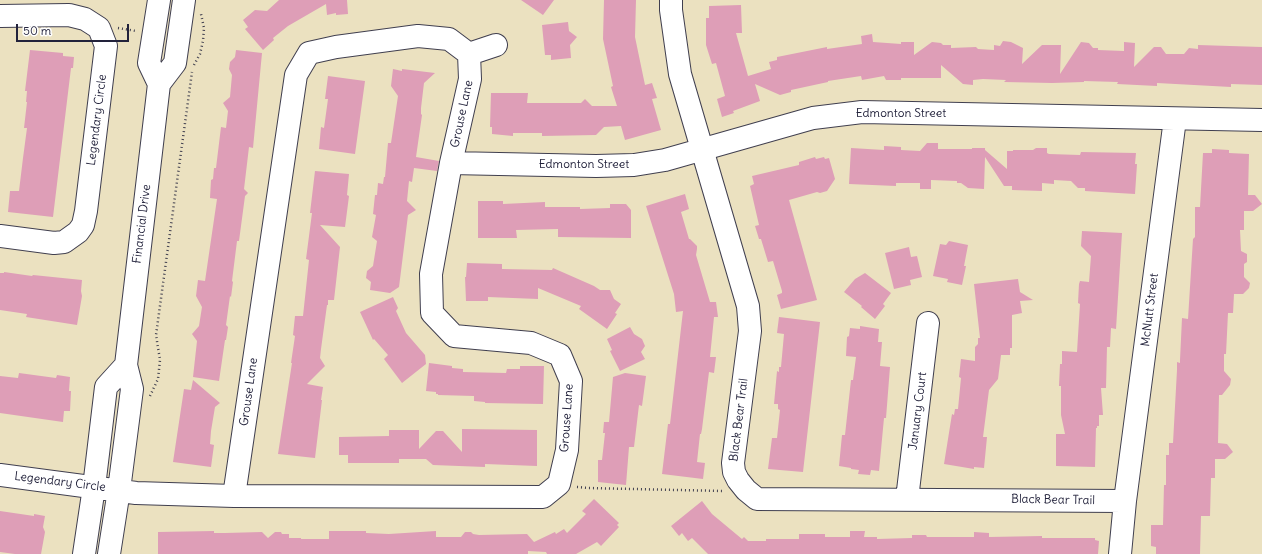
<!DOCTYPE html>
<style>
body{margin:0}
#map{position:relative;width:1262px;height:554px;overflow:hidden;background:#ebe1c0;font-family:Delius,sans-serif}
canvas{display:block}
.scale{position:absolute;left:16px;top:24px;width:113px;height:18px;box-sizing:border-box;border:2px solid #22223b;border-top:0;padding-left:5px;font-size:12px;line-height:14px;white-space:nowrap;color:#22223b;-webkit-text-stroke:3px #fff;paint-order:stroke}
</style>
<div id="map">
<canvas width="1262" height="554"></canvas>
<div class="scale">50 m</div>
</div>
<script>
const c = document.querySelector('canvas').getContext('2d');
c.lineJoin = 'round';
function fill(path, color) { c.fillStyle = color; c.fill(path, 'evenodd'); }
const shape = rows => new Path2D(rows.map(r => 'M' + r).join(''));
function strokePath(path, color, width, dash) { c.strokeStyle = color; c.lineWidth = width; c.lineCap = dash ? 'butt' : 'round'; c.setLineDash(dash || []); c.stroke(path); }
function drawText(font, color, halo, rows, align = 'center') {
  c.font = font + ' Delius,sans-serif'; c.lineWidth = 3; c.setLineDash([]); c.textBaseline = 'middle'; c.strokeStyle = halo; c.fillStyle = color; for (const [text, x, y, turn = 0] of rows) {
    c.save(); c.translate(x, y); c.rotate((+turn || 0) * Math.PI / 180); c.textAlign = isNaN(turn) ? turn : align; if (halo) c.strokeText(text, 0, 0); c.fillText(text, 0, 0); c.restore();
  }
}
const building = shape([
 [279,0,347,0,348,14,336,15,336,13,327,15,326,4,288,26,273,38,274,40,263,50,245,29,248,27,243,20,255,10,267,11],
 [521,0,554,0,543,15],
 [604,0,636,0,635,37,645,85,652,83,657,98,652,99,661,130,625,140,621,126,604,127,596,135,542,136,542,133,513,133,513,136,492,134,492,127,490,127,491,93,528,93,527,103,581,103,585,99,592,106,617,106,611,87,613,86,603,39],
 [741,5,742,33,736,33,748,76,771,69,769,62,777,60,777,57,827,47,827,49,862,44,861,36,872,34,873,42,901,44,901,42,914,42,914,55,932,42,941,43,943,45,951,45,951,48,976,47,978,49,994,50,994,45,1000,46,1003,41,1011,42,1023,48,1022,64,1042,45,1061,45,1060,74,1081,42,1089,43,1093,48,1098,48,1098,50,1124,51,1124,42,1135,43,1134,67,1154,47,1161,47,1166,54,1184,54,1189,48,1198,49,1198,45,1262,47,1262,85,1231,84,1231,87,1157,83,1157,86,1117,84,1118,82,1084,81,1084,82,1052,83,1004,82,1006,80,983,79,973,80,973,85,963,84,941,65,941,78,901,78,901,80,886,80,884,76,862,80,861,76,828,81,828,82,791,90,791,92,780,95,755,84,760,101,733,111,734,113,722,117,717,99,725,96,716,63,712,64,706,45,706,18,709,18,709,6],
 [568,22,569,31,577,37,570,45,571,58,551,60,551,55,545,55,542,25],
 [30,50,63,53,63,56,74,57,73,68,71,68,53,217,8,212,10,191,19,191,23,158,27,128,24,128,27,102,26,102,27,91,25,91],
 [236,50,262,53,253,148,249,147,244,189,248,193,245,196,239,241,237,241,232,281,233,282,231,297,230,296,226,325,228,327,226,340,225,340,219,381,193,377,197,341,192,334,199,326,202,307,196,296,198,280,205,281,217,199,210,198,211,180,213,179,214,168,216,168,221,127,226,128,228,111,223,103,230,97,232,75,229,69,230,62,235,57],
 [393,69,402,71,402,69,435,73,424,83,421,108,421,114,422,115,416,157,439,161,437,171,414,168,412,182,409,181,407,201,416,210,408,215,399,287,390,293,370,290,371,282,366,278,367,271,373,266,377,241,372,237,376,215,373,214,375,195,377,195,378,183,383,184,384,177,385,177,388,143,391,143,398,96,391,86],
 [328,76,365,81,355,154,319,149,321,127,324,128,328,99,325,99],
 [927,143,938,143,938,149,972,149,972,148,985,148,985,150,1007,169,1007,151,1013,151,1013,150,1033,150,1036,148,1047,148,1047,153,1049,154,1080,155,1081,152,1136,153,1135,164,1137,164,1135,194,1085,191,1085,188,1078,188,1071,181,1054,180,1054,184,1042,183,1042,191,1012,190,1012,186,1004,186,985,157,984,189,968,188,961,183,957,183,957,181,931,180,931,189,920,189,920,183,896,183,896,186,849,184,851,148,884,150,884,146,901,147,901,150,920,151],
 [1212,149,1229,150,1229,153,1249,154,1248,195,1255,195,1262,204,1253,211,1244,211,1244,230,1240,230,1241,251,1247,254,1247,262,1244,264,1244,277,1250,283,1249,288,1243,294,1234,294,1233,313,1228,313,1226,354,1224,354,1224,371,1231,379,1230,385,1222,395,1219,395,1218,443,1227,444,1233,452,1225,459,1215,459,1215,478,1211,478,1210,516,1201,516,1200,554,1156,554,1156,547,1151,546,1151,525,1163,525,1164,485,1166,485,1166,455,1169,455,1169,443,1173,443,1177,370,1177,362,1180,363,1180,360,1182,318,1188,319,1193,239,1195,237,1195,207,1200,207,1203,153,1212,153],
 [815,157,816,159,824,157,825,159,829,158,835,179,827,191,820,193,817,192,789,200,817,300,781,309,777,295,782,293,782,291,773,261,768,262,761,239,759,239,755,226,759,225,750,186,754,184,752,176,799,165,799,162],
 [315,171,349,174,347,195,349,196,345,227,320,225,340,247,334,300,328,300,328,305,327,305,321,349,320,358,325,366,307,384,323,387,321,400,322,400,315,458,278,454,292,363,291,363,295,336,293,335,295,316,303,316,309,260,306,259,312,213,310,213],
 [685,194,689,209,681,212,689,239,690,239,697,246,697,249,696,255,710,302,716,302,718,317,714,317,710,357,716,357,714,373,709,372,702,429,701,434,700,434,697,462,705,463,703,479,662,474,668,424,670,424,683,311,676,312,674,294,646,206],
 [478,201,503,201,503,204,545,202,545,207,580,207,580,209,610,208,610,204,626,204,631,210,631,238,558,237,558,229,516,230,517,238,478,238],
 [1082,231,1122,233,1116,329,1111,328,1110,347,1107,347,1106,388,1101,388,1103,415,1099,415,1099,426,1097,426,1097,428,1096,428,1095,467,1056,466,1056,434,1065,434,1061,415,1061,386,1059,386,1060,364,1062,364,1062,351,1077,352,1080,304,1078,303,1079,284,1080,281,1089,282,1091,256,1081,246],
 [949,241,968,245,964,266,966,266,962,285,947,282,948,279,933,276,940,244,946,245],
 [909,247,911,257,917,256,922,277,910,280,911,285,894,289,885,253],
 [467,263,502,264,502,269,552,270,553,268,594,286,600,290,610,290,614,299,621,304,615,313,617,314,607,329,579,309,581,306,538,288,538,299,488,297,488,301,466,301,465,277,466,277],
 [4,272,32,276,33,275,82,280,81,291,82,296,77,325,26,317,27,314,0,310,0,273,4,273],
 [865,273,891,293,883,304,885,306,875,319,861,307,862,306,844,292,855,279],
 [1018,279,1020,292,1033,300,1020,301,1022,313,1012,315,1012,348,1010,348,1010,355,1001,355,998,379,989,390,983,437,987,437,984,468,974,467,974,469,944,464,952,414,954,415,955,409,958,409,961,378,959,377,961,359,975,361,975,347,978,344,978,338,980,338,974,284],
 [393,297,398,308,396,311,406,333,425,355,426,364,402,383,384,359,388,355,374,339,373,340,360,312],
 [779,317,820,322,803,472,768,469,772,438,777,438,780,410,778,409,778,404,774,404,777,371,779,372,779,367,781,367,784,334,777,333],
 [860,326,879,329,878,342,882,342,880,366,890,367,886,418,884,418,879,471,871,470,870,475,858,474,859,470,851,469,851,468,839,466,842,435,845,435,851,380,853,380,856,357,846,356,847,337,849,336,850,328,860,329],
 [630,327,634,334,642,339,645,346,641,352,645,359,620,371,610,351,612,350,607,339],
 [429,363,452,366,452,368,463,369,463,372,506,373,507,369,520,369,520,366,544,366,543,404,485,403,485,402,474,401,474,396,438,395,438,394,436,394,436,392,426,391],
 [19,373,56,378,57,375,70,377,69,391,71,391,70,411,64,411,63,422,0,413,0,376,18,378],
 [625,373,646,376,642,406,639,405,634,447,629,447,626,485,598,482,598,460,602,460,605,433,603,433,604,422,609,422,613,377],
 [193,380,220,403,215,407,211,431,210,444,214,445,211,467,173,462,184,389,191,390],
 [462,429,537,430,537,466,485,464,485,467,433,465,426,459,399,459,399,463,348,463,348,455,339,455,339,437,389,436,389,430,419,430,419,449,436,431,443,431,462,452],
 [594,499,619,523,617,525,619,527,601,546,597,542,576,554,547,554,546,552,528,551,528,554,158,554,158,532,214,531,214,533,225,533,262,532,268,538,275,532,281,532,282,534,289,534,289,538,301,538,301,539,329,539,329,531,366,531,366,533,389,534,436,531,436,537,461,537,465,532,471,532,473,534,479,535,527,534,534,542,555,532,556,534,564,529,567,533,586,514,582,511],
 [702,501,712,514,742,539,744,537,748,541,766,541,766,539,799,539,799,534,825,534,825,537,850,537,850,531,865,531,864,537,877,537,877,539,912,538,912,535,926,535,927,537,974,537,974,532,989,533,989,537,1042,536,1042,538,1095,538,1095,540,1099,541,1098,554,708,554,692,538,688,541,682,533,679,536,671,526],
 [0,511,34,516,34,514,45,516,43,527,45,532,41,554,15,554,0,552]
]);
const path = shape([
 [118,28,136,31],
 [194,65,200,54,203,41,204,28,201,14],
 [150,396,158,379,160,360,156,335,192,72],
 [577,487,588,488,723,491]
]);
const minor = shape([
 [159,0,149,63,159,84],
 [671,0,671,10,680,74,748,306,750,331,733,463,734,472,738,480,746,490,757,499,1125,501],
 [0,16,69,15,85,19,99,28,106,46,86,211,83,225,78,232,64,242,54,243,0,236],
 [469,54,496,45],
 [451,163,596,166,634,165,665,160,813,118,862,112,1262,120],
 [0,475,136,493,234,496,543,497,559,484,567,450,571,381,560,355,531,343,454,336,432,313,431,274,451,163,470,79,469,54,449,39,418,36,336,47,309,53,296,75,234,496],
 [907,499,928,323],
 [84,554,94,487,106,387,126,365],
 [109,554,119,490,132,389,126,365,159,84,175,63,184,0],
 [1120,554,1125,501,1175,119]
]);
const streetNames = [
 ["Grouse Lane",462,114,-78],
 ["Edmonton Street",901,114],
 ["Legendary Circle",97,120,-83],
 ["Edmonton Street",584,165],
 ["Financial Drive",142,224,-83],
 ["McNutt Street",1150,310,-83],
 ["Grouse Lane",249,392,-82],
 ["January Court",918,411,-83],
 ["Grouse Lane",567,418,-86],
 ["Black Bear Trail",739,420,-83],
 ["Legendary Circle",60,482,7],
 ["Black Bear Trail",1053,500,1]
];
fill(building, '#de9eb7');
strokePath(minor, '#403f4f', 24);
strokePath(path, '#403f4f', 2.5, [1, 3]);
strokePath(minor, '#fff', 22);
drawText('12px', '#22223b', '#fff', streetNames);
</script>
